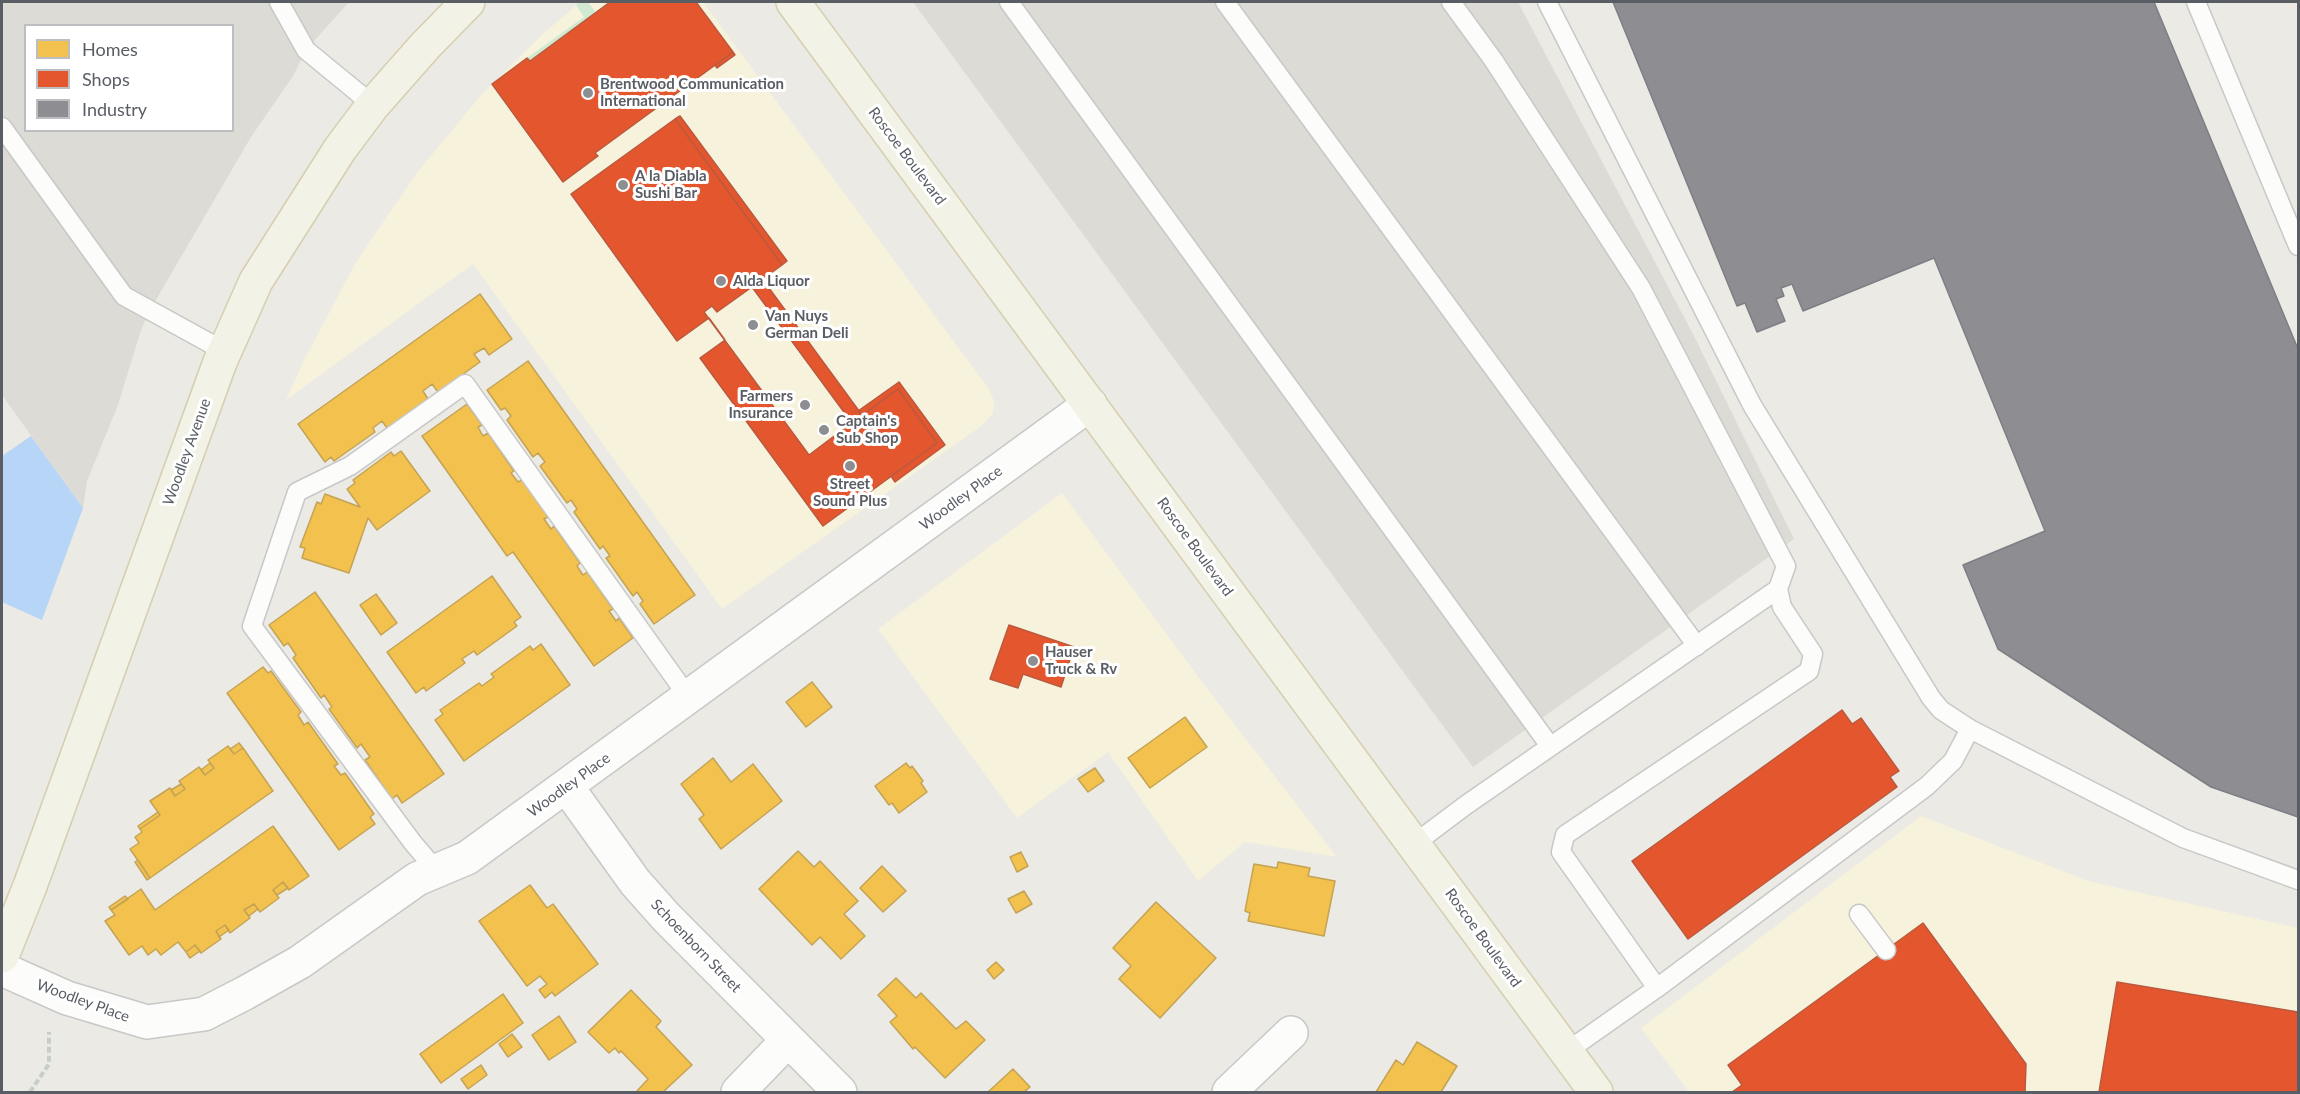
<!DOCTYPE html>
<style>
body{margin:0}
#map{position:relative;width:2300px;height:1094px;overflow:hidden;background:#ebeae4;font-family:Lato,sans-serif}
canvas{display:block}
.frame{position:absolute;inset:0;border:3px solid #595d64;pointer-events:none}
.legend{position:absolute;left:24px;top:24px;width:210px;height:108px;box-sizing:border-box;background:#fff;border:2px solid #bdbec1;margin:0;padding:8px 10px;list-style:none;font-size:18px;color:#595d64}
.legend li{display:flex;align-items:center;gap:12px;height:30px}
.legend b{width:30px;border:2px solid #bdbec1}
</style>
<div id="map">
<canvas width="2300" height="1094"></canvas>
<div class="frame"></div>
<ul class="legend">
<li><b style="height:16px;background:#f2c14e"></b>Homes</li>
<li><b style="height:16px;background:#e4572e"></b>Shops</li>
<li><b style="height:16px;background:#8d8d92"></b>Industry</li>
</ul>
</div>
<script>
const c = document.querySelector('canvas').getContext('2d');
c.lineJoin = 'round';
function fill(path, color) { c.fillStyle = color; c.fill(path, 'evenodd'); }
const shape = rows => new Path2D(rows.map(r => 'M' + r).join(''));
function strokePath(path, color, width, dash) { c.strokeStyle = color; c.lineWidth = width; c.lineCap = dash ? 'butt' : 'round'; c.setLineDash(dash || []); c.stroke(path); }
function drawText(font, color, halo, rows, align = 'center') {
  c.font = font + ' Lato,sans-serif'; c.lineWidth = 6; c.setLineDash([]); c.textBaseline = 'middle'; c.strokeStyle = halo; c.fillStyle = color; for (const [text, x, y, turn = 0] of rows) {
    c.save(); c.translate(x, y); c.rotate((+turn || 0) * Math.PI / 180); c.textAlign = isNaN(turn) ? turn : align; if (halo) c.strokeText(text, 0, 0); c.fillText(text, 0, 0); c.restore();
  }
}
const commercial = shape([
 [580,2,703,2,989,389,994,401,993,413,980,427,722,609,473,264,286,400,304,360,356,262,416,174,482,94,544,33],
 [1062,493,1202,682,1337,857,1245,842,1198,881,1108,752,1017,818,878,629],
 [1921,816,2088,881,2298,928,2298,1092,1689,1092,1641,1028]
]);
const industrial = shape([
 [2,2,349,2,306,50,293,76,251,137,150,310,141,330,118,405,87,481,83,508,2,395],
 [26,26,232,26,232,130,26,130],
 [913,2,1518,2,1695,338,1794,539,1473,767]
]);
const green = shape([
 [580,2,588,2,596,13,530,61,527,58,584,17,576,5]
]);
const water = shape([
 [31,436,83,508,42,620,2,602,2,456]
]);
const homes = shape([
 [480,294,512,339,489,355,484,348,474,354,480,362,438,392,432,384,423,391,428,399,387,428,382,421,373,428,375,432,334,461,331,457,325,462,298,424,480,294],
 [528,361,695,595,654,624,640,604,643,601,637,592,633,596,606,558,610,556,603,546,600,549,574,512,577,509,571,500,567,503,540,466,545,462,538,453,533,457,507,420,511,416,505,408,501,410,487,390,528,361],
 [467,404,482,425,478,427,483,436,488,433,514,471,511,473,518,482,522,480,548,517,544,519,551,529,554,526,580,563,577,566,583,575,587,572,613,609,609,611,616,621,619,618,633,638,594,666,513,552,507,556,422,436,467,404],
 [401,451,430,491,377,530,368,518,349,573,302,558,305,548,300,547,317,502,321,504,325,494,360,507,347,489,355,483,353,480,391,452,394,456,401,451],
 [492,576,521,617,514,622,517,626,477,655,474,651,462,659,465,663,426,691,424,687,416,693,387,652,492,576],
 [315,592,444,774,402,803,397,795,392,799,365,760,370,757,361,744,357,748,329,709,332,707,324,695,321,698,293,658,296,655,288,643,284,646,269,625,315,592],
 [376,594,397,623,381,635,360,605,376,594],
 [541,644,570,685,464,761,435,720,443,714,440,710,479,683,482,686,494,677,491,674,530,646,533,650,541,644],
 [263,667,268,673,271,671,301,712,298,715,304,725,308,722,338,764,334,766,341,775,345,773,374,814,370,817,375,824,339,850,227,693,263,667],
 [812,682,832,707,806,727,786,702,812,682],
 [1185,717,1207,747,1150,788,1128,758,1185,717],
 [239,743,243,748,234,754,230,749,239,743],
 [228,746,234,754,243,748,273,791,150,878,130,849,139,843,135,837,142,832,140,829,160,815,150,801,170,788,175,796,185,789,179,781,199,767,205,775,214,768,208,760,228,746],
 [713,758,731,782,753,764,782,801,721,849,699,819,704,815,681,784,713,758],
 [210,763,214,768,205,775,201,770,210,763],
 [906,763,910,768,912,766,923,781,921,783,927,792,899,813,892,803,889,805,875,786,906,763],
 [1095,768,1104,781,1088,792,1078,779,1095,768],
 [181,784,185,789,175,796,171,790,181,784],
 [158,812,160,815,140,829,138,826,158,812],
 [273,826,309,876,289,890,283,882,273,890,279,898,260,912,254,904,244,910,250,918,230,933,225,925,216,931,221,939,201,953,195,945,186,952,178,942,161,955,156,949,148,955,142,946,129,955,105,921,115,915,111,910,141,889,155,910,273,826],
 [798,851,814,867,820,861,858,901,844,914,865,936,841,959,820,937,812,945,759,889,798,851],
 [1021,852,1028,866,1017,872,1010,857,1021,852],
 [138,860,150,878,147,880,135,862,138,860],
 [1278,862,1310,868,1308,876,1335,881,1324,936,1248,921,1250,913,1245,911,1254,864,1277,868,1278,862],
 [882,866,906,891,883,912,860,888,882,866],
 [283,882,288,888,277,895,273,890,283,882],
 [530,885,547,908,553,904,598,964,555,996,552,992,545,998,539,990,547,984,540,976,527,986,479,921,530,885],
 [1024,891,1032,904,1016,913,1008,899,1024,891],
 [125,896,128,899,111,910,109,907,125,896],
 [1156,902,1216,958,1160,1018,1119,979,1131,966,1113,948,1156,902],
 [254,904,258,909,249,916,244,910,254,904],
 [225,925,229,930,219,937,216,931,225,925],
 [195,945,200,951,190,958,186,952,195,945],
 [996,962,1004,970,994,979,987,970,996,962],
 [896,978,916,998,921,993,956,1029,966,1021,985,1040,945,1078,915,1047,913,1049,890,1022,897,1016,878,995,896,978],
 [631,990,661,1021,656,1027,692,1065,663,1092,638,1092,637,1091,648,1079,621,1051,619,1053,615,1048,609,1053,588,1032,631,990],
 [503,994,523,1023,441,1083,420,1054,503,994],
 [559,1016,576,1042,549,1060,532,1035,559,1016],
 [512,1034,522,1047,508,1057,499,1044,512,1034],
 [1417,1042,1457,1066,1441,1092,1376,1092,1396,1060,1403,1065,1417,1042],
 [481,1065,487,1075,468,1089,461,1079,481,1065],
 [1013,1069,1030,1087,1024,1092,988,1092,1013,1069]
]);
const shops = shape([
 [610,2,696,2,733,52,595,153,598,156,563,182,492,84,527,58,530,61,610,2],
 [733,52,735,55,717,68,715,65,733,52],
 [680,116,787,261,782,265,675,119,680,116],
 [675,119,782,265,752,287,852,423,898,389,937,443,823,526,700,358,725,340,709,318,677,341,571,194,675,119],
 [758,273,862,415,809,455,704,312,712,306,717,312,752,287,748,281,758,273],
 [899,382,945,445,895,482,891,476,937,443,898,389,862,415,858,411,899,382],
 [1009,625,1074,647,1061,687,1023,674,1018,688,990,679,1009,625],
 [1842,710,1852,724,1861,718,1899,771,1890,777,1897,787,1688,939,1632,861,1842,710],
 [1923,923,2026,1064,2025,1092,1732,1092,1742,1085,1728,1065,1923,923],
 [2117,982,2298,1012,2298,1092,2099,1092,2117,982]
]);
const industry = shape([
 [1613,2,2154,2,2298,349,2298,817,2211,787,1998,649,1963,565,2045,531,1934,258,1803,311,1792,284,1781,288,1784,296,1776,299,1785,321,1757,332,1745,303,1737,306,1613,2]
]);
const path = shape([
 [30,1092,49,1064,49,1032]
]);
const service = shape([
 [279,2,306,50,373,105],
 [1009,2,1550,746],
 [1225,2,1697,646],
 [1547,2,1752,405,1931,698,1941,710,1970,729,2183,838,2298,880],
 [2196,2,2298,246],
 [2,127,124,296,224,351],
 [1414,844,1466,805,1778,589,1786,566,1641,288,1494,61,1451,2],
 [436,870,413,843,252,626,297,492,350,466,465,384,689,698],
 [1859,914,1886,950],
 [1657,988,1927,786,1953,761,1970,729],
 [1566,1052,1657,988,1561,852,1565,835,1809,671,1813,654,1782,607,1778,589]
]);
const minor = shape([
 [567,787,635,882,667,918,840,1092],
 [2,969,67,998,147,1022,204,1014,245,993,300,962,417,879,467,858,1090,404],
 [738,1092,788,1040],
 [1229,1092,1291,1033]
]);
const primary = shape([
 [793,2,1596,1092],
 [2,956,30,886,220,362,256,281,340,149,373,105,425,46,468,2]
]);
const markers = [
 [588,93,6,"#8c8e91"],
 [623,185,6,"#8c8e91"],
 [721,281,6,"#8c8e91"],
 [753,325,6,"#8c8e91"],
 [805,405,6,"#8c8e91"],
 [824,430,6,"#8c8e91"],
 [850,466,6,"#8c8e91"],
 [1033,661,6,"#8c8e91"]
];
const poiNames = [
 ["Brentwood Communication",600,84],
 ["International",600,101],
 ["A la Diabla",635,176],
 ["Sushi Bar",635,193],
 ["Alda Liquor",733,281],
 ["Van Nuys",765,316],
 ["German Deli",765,333],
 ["Farmers",793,396,"right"],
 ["Insurance",793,413,"right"],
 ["Captain's",836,421],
 ["Sub Shop",836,438],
 ["Street",850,484,"center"],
 ["Sound Plus",850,501,"center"],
 ["Hauser",1045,652],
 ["Truck & Rv",1045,669]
];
const streetNames = [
 ["Roscoe Boulevard",907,156,53],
 ["Woodley Avenue",187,452,-70],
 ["Woodley Place",961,498,-36],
 ["Roscoe Boulevard",1195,547,54],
 ["Woodley Place",569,785,-36],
 ["Roscoe Boulevard",1483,938,54],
 ["Schoenborn Street",696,946,46],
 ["Woodley Place",83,1001,20]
];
fill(commercial, '#f6f2dc');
fill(industrial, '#dcdbd5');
fill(green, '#d0e9d0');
fill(water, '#b6d5f7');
fill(homes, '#f2c14e');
strokePath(homes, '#c4a355', 1.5);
fill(shops, '#e4572e');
strokePath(shops, '#ba593e', 1.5);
fill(industry, '#8d8d92');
strokePath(industry, '#7d7f84', 1.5);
strokePath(service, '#c7c8c7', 21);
strokePath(minor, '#c7c8c7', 36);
strokePath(primary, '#d6ceaf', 36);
strokePath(path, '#c6cdca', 4, [6, 3]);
strokePath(service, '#fcfcfb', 18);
strokePath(minor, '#fcfcfb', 33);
strokePath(primary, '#f2f2e7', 33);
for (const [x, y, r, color] of markers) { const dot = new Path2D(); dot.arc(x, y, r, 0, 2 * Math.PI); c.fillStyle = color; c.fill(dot); strokePath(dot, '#fff', 2); }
drawText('bold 15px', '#595d64', '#fff', poiNames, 'left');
drawText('15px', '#595d64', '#fff', streetNames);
</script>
